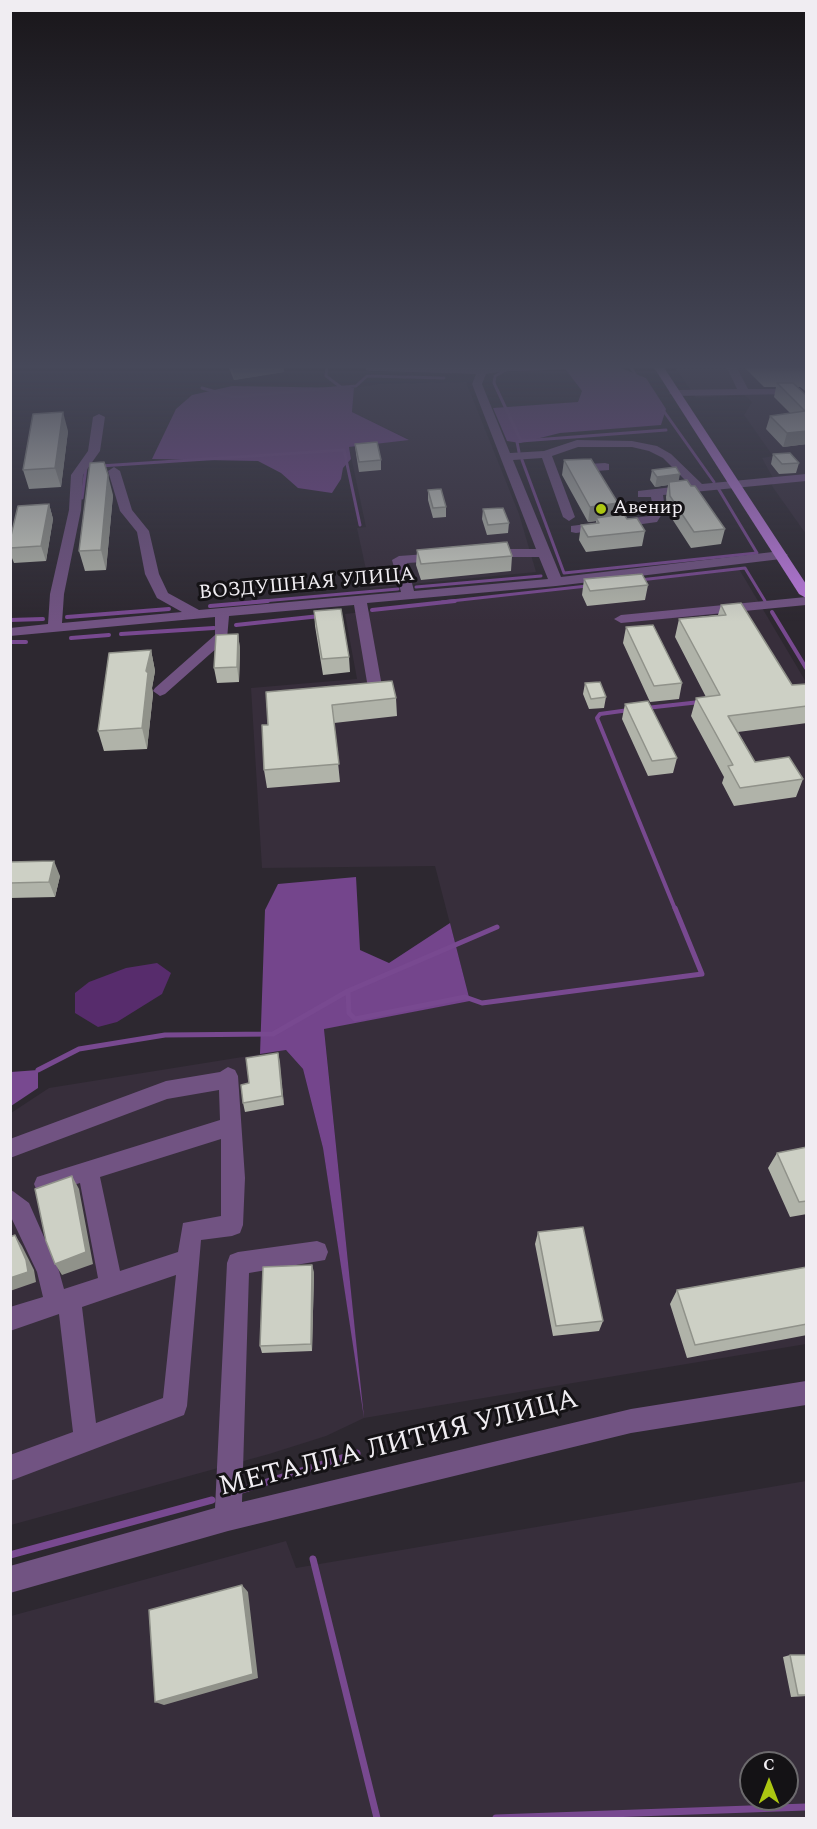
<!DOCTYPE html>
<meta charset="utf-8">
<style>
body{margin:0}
#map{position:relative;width:817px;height:1829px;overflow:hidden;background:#2d2830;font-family:Spectral,serif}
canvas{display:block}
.frame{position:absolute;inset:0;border:12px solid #f0edf2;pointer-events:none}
.north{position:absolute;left:739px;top:1751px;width:60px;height:60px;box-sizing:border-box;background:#141215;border:2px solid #6c6a6d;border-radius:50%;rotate:0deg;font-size:16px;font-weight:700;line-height:24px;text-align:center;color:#f0edf2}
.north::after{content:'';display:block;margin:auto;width:21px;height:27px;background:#acc612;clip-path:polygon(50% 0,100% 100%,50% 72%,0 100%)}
</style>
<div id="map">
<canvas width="817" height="1829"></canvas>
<div class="frame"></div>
<div class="north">С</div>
</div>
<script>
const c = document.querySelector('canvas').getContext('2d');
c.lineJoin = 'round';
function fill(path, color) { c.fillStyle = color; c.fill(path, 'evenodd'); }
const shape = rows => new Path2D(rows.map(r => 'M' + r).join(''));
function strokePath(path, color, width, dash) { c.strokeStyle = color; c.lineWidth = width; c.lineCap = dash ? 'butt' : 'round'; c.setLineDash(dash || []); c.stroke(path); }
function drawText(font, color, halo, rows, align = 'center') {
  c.font = font + ' Spectral,serif'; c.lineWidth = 6; c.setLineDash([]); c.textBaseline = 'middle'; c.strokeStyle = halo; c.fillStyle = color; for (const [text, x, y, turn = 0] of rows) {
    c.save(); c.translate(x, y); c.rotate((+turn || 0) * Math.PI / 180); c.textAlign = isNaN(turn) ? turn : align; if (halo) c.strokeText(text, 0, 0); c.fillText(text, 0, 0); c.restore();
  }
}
const built = shape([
 [674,366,806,366,806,534,772,486,773,478,762,458,773,456,744,415,752,402,744,395,696,398],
 [466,382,519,514,536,572,370,588,357,528,366,527,349,447,408,439,352,412,354,388,378,384],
 [739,569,806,682,806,1344,364,1418,326,1436,269,1454,11,1525,11,1113,49,1088,286,1050,303,1069,323,1148,362,1400,324,1028,470,1001,435,866,262,868,251,688,357,679,345,614],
 [806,1481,806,1818,11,1818,11,1616,286,1541,296,1568],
 [751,1763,787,1763,787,1799,751,1799]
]);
const green = shape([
 [157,963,171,973,162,994,117,1022,98,1027,75,1013,75,993,89,982,126,968]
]);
const forest = shape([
 [563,366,616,366,646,378,666,409,661,425,560,433,520,443,507,441,493,408,578,402,582,391],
 [232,386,354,388,352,412,409,440,349,447,351,459,343,468,341,479,332,493,298,488,281,473,258,461,152,459,176,409,192,395],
 [356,877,360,950,389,963,450,923,470,1001,324,1029,364,1418,323,1148,303,1069,286,1050,260,1054,265,910,278,884]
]);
const water = shape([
 [38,1070,38,1088,11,1106,11,1072]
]);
const streamFar3 = shape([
 [327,366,326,376,342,388],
 [630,366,635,374],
 [202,388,234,397,356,386,367,376,444,378],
 [663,410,714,482],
 [521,441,494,383,495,376,506,370,610,366,618,367,625,375],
 [519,452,517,442,521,441,666,430],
 [522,460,564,573,757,553,718,488],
 [100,466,344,450,360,525],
 [82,498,86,467],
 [640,580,745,568,765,601],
 [416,587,541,576],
 [252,602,398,589],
 [442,602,587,586]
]);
const streamFar2 = shape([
 [210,606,268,601],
 [372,610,455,601],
 [772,612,806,668],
 [67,617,169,609],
 [10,620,43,619],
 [236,625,320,616],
 [121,634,214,628],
 [71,638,109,635],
 [10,642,26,642],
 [646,708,700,702],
 [629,710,600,714,597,718,675,909]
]);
const streamFar1 = shape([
 [348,991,349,1013,355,1019,465,997,482,1003,702,974,675,908],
 [38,1070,79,1049,165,1035,273,1034,348,991,497,927]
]);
const stream = shape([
 [242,1490,357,1453],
 [10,1555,212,1500],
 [313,1559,377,1818],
 [496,1818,806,1807]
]);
const minor = shape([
 [366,366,527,366,522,369,486,374,482,384,510,453,544,451,577,440,632,441,657,446,671,454,702,484,806,474,806,481,663,495,665,509,657,522,576,533,571,532,571,526,649,516,653,509,651,497,638,497,638,491,690,485,663,458,649,451,632,447,578,447,552,456,575,517,569,521,563,517,542,458,513,460,561,577,781,551,788,555,781,559,556,586,367,603,383,692,376,697,363,698,356,693,358,690,368,688,354,605,229,616,227,639,165,694,160,696,153,691,155,688,215,635,215,617,10,636,10,628,48,624,50,594,69,510,71,475,88,451,93,417,99,414,105,417,100,451,83,475,81,510,64,594,62,623,182,612,157,598,145,574,137,532,120,511,108,471,114,467,120,471,132,510,149,531,159,574,168,593,199,610,401,592,392,560,399,556,441,553,448,557,441,561,407,563,414,591,548,579,539,557,486,557,479,553,486,549,536,549,472,384,476,374,370,371,366,370,366,366],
 [726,366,736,366,748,389,800,389,806,395,806,404,793,394,674,396,669,393,674,390,737,389,726,366],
 [605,463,609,464,609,470,571,473,565,469,571,465,605,463],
 [806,597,806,605,621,623,614,619,621,615,806,597],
 [228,1067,235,1070,238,1076,245,1178,243,1225,240,1233,232,1236,201,1240,187,1406,184,1415,10,1481,10,1455,73,1432,59,1314,10,1331,10,1307,43,1297,37,1272,10,1215,10,1189,29,1203,59,1271,64,1289,98,1278,80,1183,45,1194,37,1191,34,1184,37,1177,220,1120,219,1090,167,1099,10,1158,10,1139,166,1081,220,1072,228,1067],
 [221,1139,221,1216,183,1223,178,1252,120,1271,100,1177,221,1139],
 [176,1275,163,1398,96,1423,82,1307,176,1275],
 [317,1241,325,1244,328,1252,325,1260,249,1273,242,1502,631,1409,806,1381,806,1405,631,1433,228,1531,10,1593,10,1566,215,1508,227,1263,230,1255,238,1252,317,1241]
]);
const major = shape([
 [653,366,663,366,806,584,806,598,799,594,653,366]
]);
const wall = shape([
 [228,366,283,366,284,372,234,380],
 [743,366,807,366,807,392,800,387,797,387,807,396,807,444,783,447,766,429,770,416,790,413,774,397,776,387,764,387],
 [68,431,61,487,29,489,23,470],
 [355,444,381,460,381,470,359,472,356,454],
 [773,454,799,463,796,473,779,474,771,464],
 [564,460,616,515,627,519,645,531,642,546,586,552,579,540,581,525,596,523,596,521,588,522,562,475],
 [652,470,691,486,725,529,721,544,691,548,667,511,666,497,668,485,655,487,650,480],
 [428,490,446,507,446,517,433,518,428,500],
 [113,495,106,570,85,571,79,551],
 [49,504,53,519,46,561,14,563,10,553,10,540],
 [483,509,509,523,508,533,487,535,482,519],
 [417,550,512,556,511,571,421,580,416,565],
 [584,579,648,585,645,600,587,606,582,595],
 [721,605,792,685,807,684,807,723,738,732,755,762,803,779,796,797,734,806,722,783,724,777,691,716,696,698,706,697,675,637,679,619,718,615],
 [314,611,349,657,350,672,323,675,315,626],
 [626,627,682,683,679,699,650,702,623,643],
 [238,634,240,649,239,682,217,683,214,668],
 [151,650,155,671,152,688,153,694,147,749,104,751,98,731],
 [585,683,606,697,604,708,589,709,583,694],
 [266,692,396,698,397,716,334,723,340,782,267,788,264,770,268,725],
 [625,704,677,758,673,773,648,776,622,719],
 [10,862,60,876,55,897,10,898],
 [278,1053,284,1105,245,1112,243,1103,249,1083],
 [807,1147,807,1214,790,1217,768,1168,777,1153],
 [538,1232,603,1321,599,1331,553,1336,535,1244],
 [807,1267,807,1335,687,1358,670,1304,677,1290],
 [314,1272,312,1351,262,1353,260,1346],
 [790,1655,807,1655,807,1696,791,1697,783,1657]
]);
const shadedWall = shape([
 [232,366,283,366,284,372,234,380],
 [63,412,68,431,61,487,55,468],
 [807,431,807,444,783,447,787,433],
 [680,474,678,484,669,482,668,485,655,487,657,477],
 [108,475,113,495,106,570,101,550],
 [618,503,615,518,596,518,596,521,588,522,590,507],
 [49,504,53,519,46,561,41,546],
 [238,634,240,649,239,682,237,667],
 [151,650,155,671,152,688,153,694,147,749,142,728,146,671],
 [54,861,60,876,55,897,49,882],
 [278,1053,280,1062,284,1105,282,1096],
 [72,1176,79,1189,93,1264,62,1275,55,1264],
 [15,1235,22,1246,34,1270,36,1282,10,1291,10,1278],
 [312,1265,314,1272,312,1351,311,1344],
 [242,1585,248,1592,258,1678,164,1705,155,1702]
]);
const building = shape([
 [763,366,807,366,807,372,805,370,768,370,763,366],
 [777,383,793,383,807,396,807,431,787,433,770,416,805,411,777,383],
 [63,412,55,468,23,470,33,414,63,412],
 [377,442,381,460,359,462,355,444,377,442],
 [790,453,799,463,782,464,773,454,790,453],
 [591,459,618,503,590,507,564,460,591,459],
 [104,462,108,475,101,550,79,551,90,463,104,462],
 [676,467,680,474,657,477,652,470,676,467],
 [687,480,691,486,695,486,725,529,694,532,670,496,669,482,687,480],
 [441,489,446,507,433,508,428,490,441,489],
 [49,504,41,546,10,548,10,540,18,506,49,504],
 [503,508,509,523,488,525,483,509,503,508],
 [624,514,627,519,637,518,645,531,588,537,581,525,599,523,596,518,624,514],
 [507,542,512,556,421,564,417,550,507,542],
 [642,574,648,585,590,591,584,579,642,574],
 [741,603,792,685,807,684,807,706,728,716,755,762,789,757,803,779,740,788,728,766,733,765,696,698,720,695,679,619,726,615,721,605,741,603],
 [341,609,349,657,322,659,314,611,341,609],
 [653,625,682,683,654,686,626,627,653,625],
 [238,634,237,667,214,668,216,635,238,634],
 [151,650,146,671,148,673,142,728,98,731,109,653,151,650],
 [392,681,396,698,332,705,339,764,264,770,262,725,268,725,266,692,392,681],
 [600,682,606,697,591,699,585,683,600,682],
 [648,701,677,758,652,761,625,704,648,701],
 [54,861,49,882,10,883,10,862,54,861],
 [278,1053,282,1096,243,1103,241,1085,249,1083,246,1058,278,1053],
 [807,1147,807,1201,799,1202,777,1153,807,1147],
 [72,1176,86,1252,55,1264,46,1241,35,1189,72,1176],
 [583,1227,603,1321,556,1326,538,1232,583,1227],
 [15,1235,26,1260,28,1272,10,1278,10,1237,15,1235],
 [312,1265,311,1344,260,1346,263,1267,312,1265],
 [807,1267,807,1324,695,1345,677,1290,807,1267],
 [242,1585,253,1674,155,1702,149,1610,242,1585],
 [790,1655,807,1655,807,1695,798,1695,790,1655]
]);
const markers = [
 [601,509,6,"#acc612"]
];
const farPoinames = [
 ["Авенир",613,509]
];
const farStreetnames = [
 ["ВОЗДУШНАЯ УЛИЦА",307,585,-5]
];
const nearStreetnames = [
 ["МЕТАЛЛА ЛИТИЯ УЛИЦА",399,1445,-14]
];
fill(built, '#372e3b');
fill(green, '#572c6c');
fill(forest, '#74458c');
fill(water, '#784990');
strokePath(streamFar3, '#784990', 3);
strokePath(streamFar2, '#784990', 4);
strokePath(streamFar1, '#784990', 5);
strokePath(stream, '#784990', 7);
fill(minor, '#715382');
fill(major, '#b877d9');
fill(wall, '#b0b3a9');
fill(shadedWall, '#90928a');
fill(building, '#cdd0c5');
strokePath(building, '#90928a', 1.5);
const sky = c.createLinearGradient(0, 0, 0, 622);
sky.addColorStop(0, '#19161a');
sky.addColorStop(0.59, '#464859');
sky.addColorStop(1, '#46485900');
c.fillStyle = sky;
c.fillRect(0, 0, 817, 622);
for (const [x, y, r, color] of markers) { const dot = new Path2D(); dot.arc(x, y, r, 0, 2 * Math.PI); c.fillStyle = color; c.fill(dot); strokePath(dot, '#141215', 2); }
drawText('20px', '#f0edf2', '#141215', farPoinames, 'left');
drawText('20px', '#f0edf2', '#141215', farStreetnames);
drawText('28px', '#f0edf2', '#141215', nearStreetnames);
</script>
